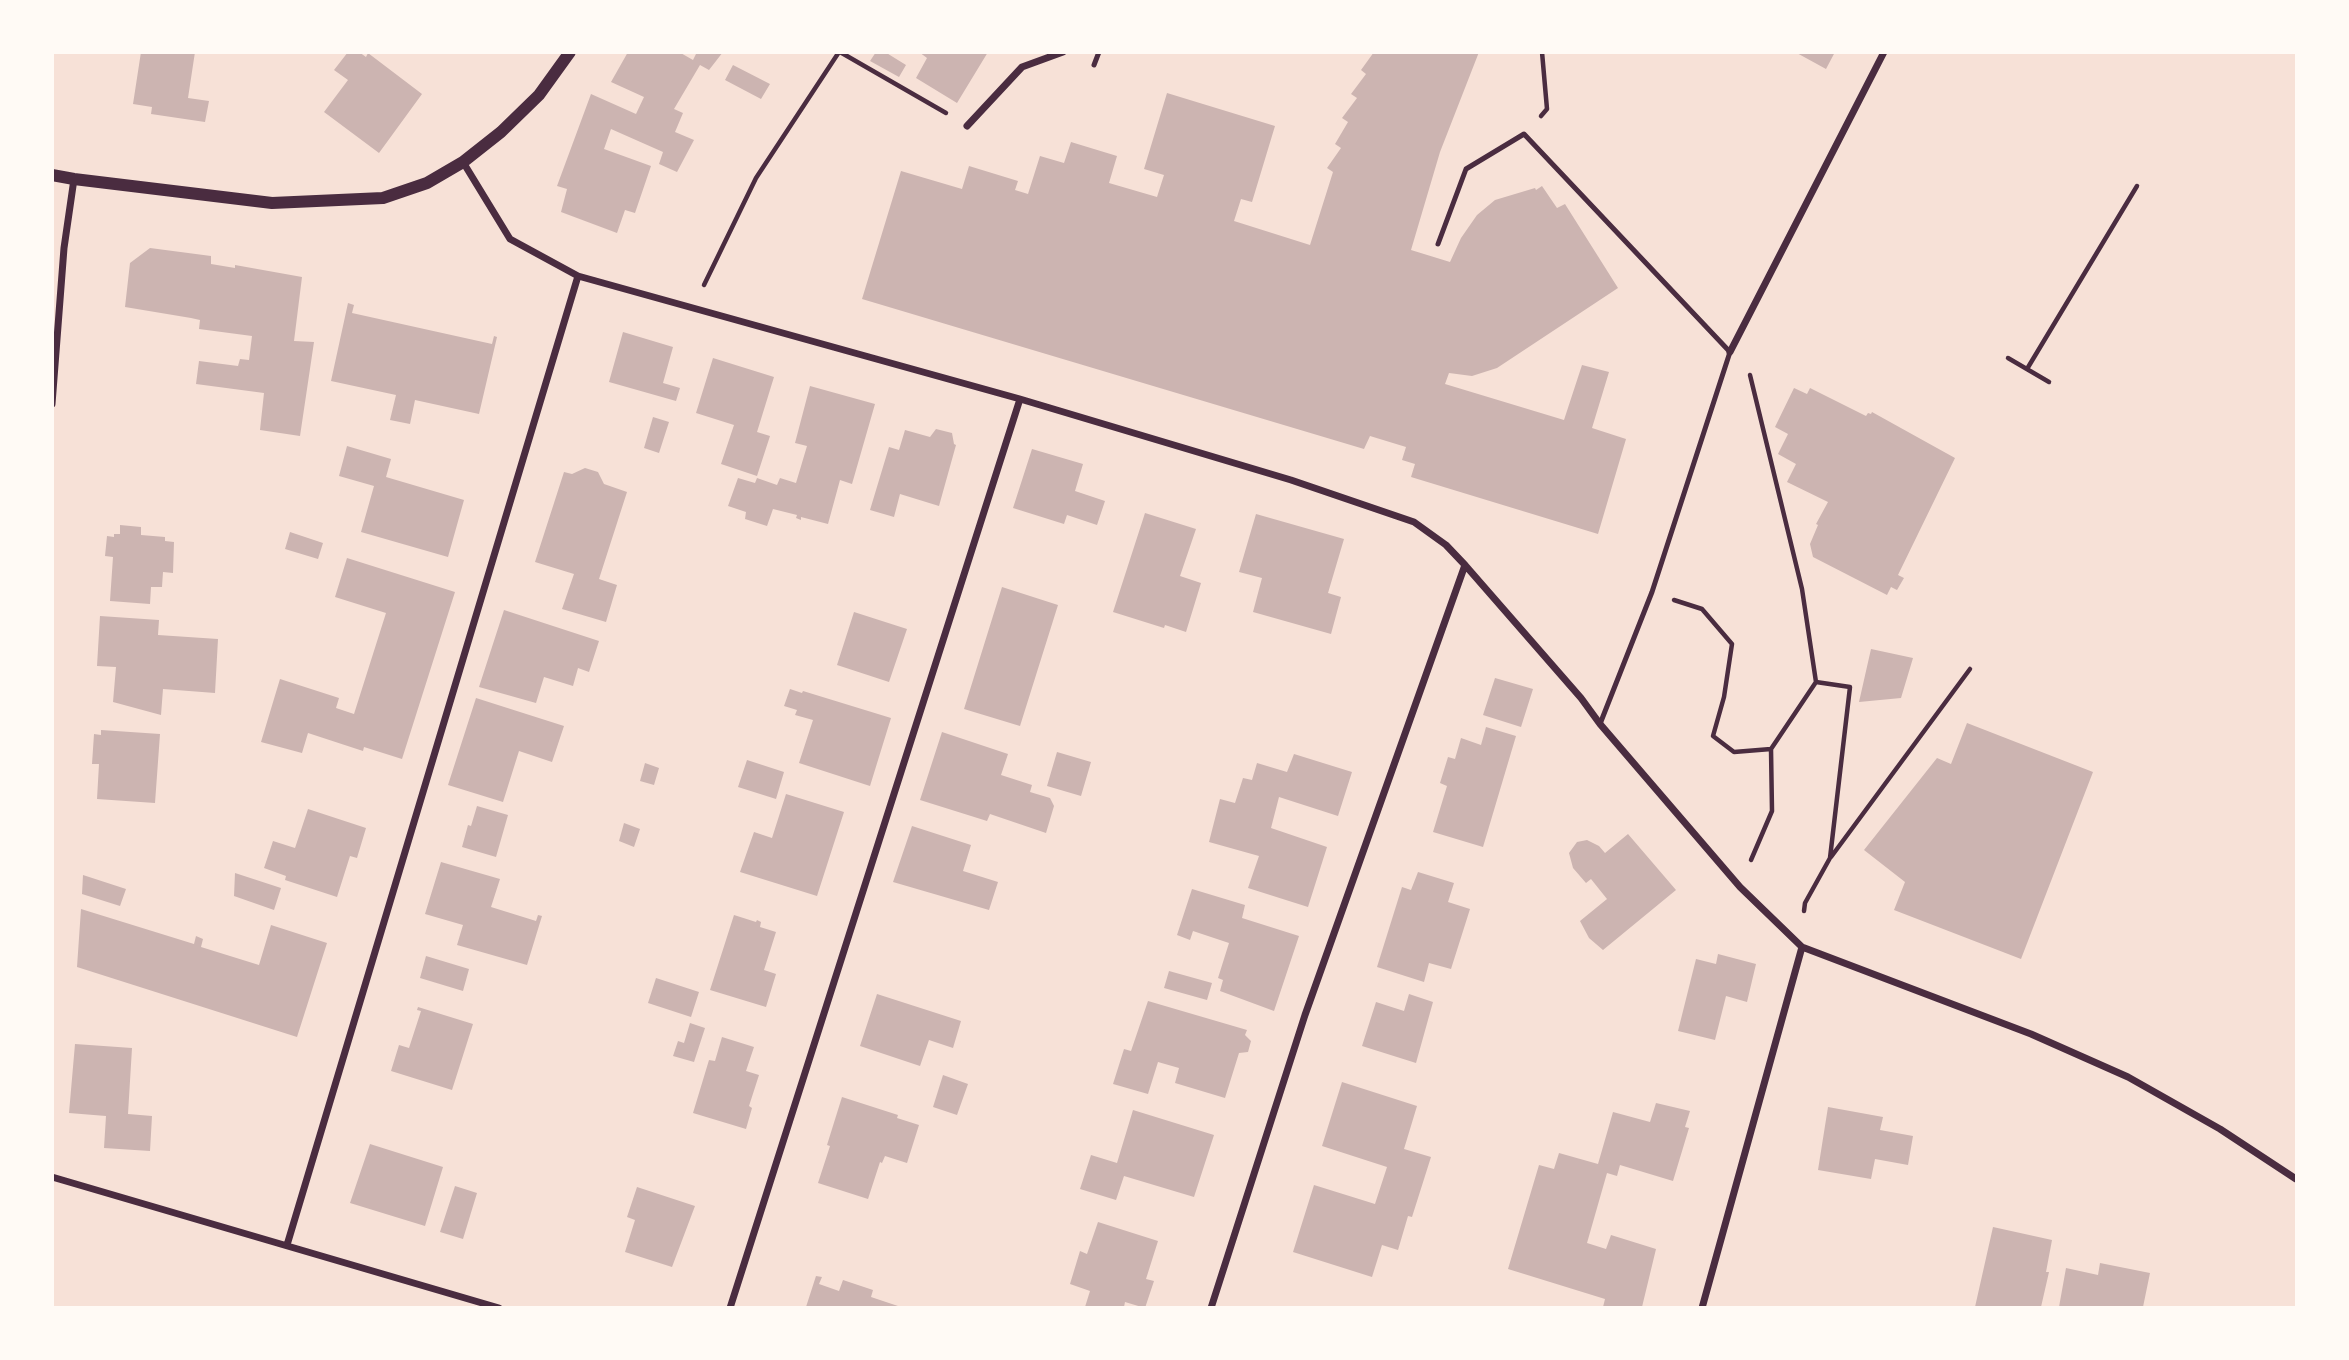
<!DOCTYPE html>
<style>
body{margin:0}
#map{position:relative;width:2349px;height:1360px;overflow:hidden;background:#f7e1d7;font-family:Signika,sans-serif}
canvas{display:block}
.frame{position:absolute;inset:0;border:54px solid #fffaf5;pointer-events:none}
</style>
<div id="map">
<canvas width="2349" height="1360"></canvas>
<div class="frame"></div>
</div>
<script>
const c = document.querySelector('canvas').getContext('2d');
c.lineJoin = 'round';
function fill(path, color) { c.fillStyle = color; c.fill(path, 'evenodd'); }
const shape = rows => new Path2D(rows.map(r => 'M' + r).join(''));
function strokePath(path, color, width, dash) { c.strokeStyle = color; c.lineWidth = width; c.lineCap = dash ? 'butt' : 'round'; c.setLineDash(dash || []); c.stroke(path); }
const building = shape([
 [141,52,195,52,188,98,209,101,205,122,151,114,152,107,133,104],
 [348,52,359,52,366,57,368,53,422,94,379,153,324,112,348,80,334,70],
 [628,52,679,52,693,60,697,52,723,52,709,70,700,65,674,109,683,113,675,132,694,140,677,172,659,164,663,152,611,129,604,149,651,166,635,213,625,210,617,233,561,212,567,189,557,186,591,94,636,114,644,97,611,82],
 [876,52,885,52,906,65,899,77,870,61],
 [919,52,988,52,957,103,916,78,927,58],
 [1374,52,1479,52,1440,152,1411,250,1450,262,1461,238,1477,215,1495,200,1535,188,1536,190,1542,186,1557,208,1565,204,1618,288,1497,368,1472,376,1449,373,1445,384,1564,420,1582,365,1609,372,1592,428,1626,439,1598,534,1411,477,1415,464,1402,460,1406,447,1370,436,1364,449,862,299,901,171,962,189,969,166,1018,181,1015,190,1028,194,1040,156,1064,163,1071,142,1117,156,1109,183,1157,197,1164,175,1144,169,1167,93,1275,126,1252,202,1241,199,1234,221,1310,245,1333,172,1327,168,1341,148,1335,144,1348,122,1342,118,1357,98,1351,94,1366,74,1361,70],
 [1795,52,1835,52,1826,69],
 [733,65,770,84,761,99,725,80],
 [150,248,211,256,211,264,235,268,235,265,302,277,294,341,314,342,300,436,260,430,264,393,196,384,199,361,238,366,240,359,249,360,252,336,199,329,200,320,191,318,125,307,130,263],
 [348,303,354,305,352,313,492,344,494,336,497,337,479,414,415,400,410,424,390,420,396,395,331,381],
 [623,332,673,347,663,383,680,388,676,401,609,382],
 [713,358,774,377,757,432,770,436,757,476,721,464,734,425,696,413],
 [810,386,875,404,852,484,840,480,828,524,801,517,801,520,796,518,797,515,773,509,767,526,745,519,746,512,728,506,738,478,755,483,757,478,777,485,780,478,796,483,807,446,795,443],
 [1794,388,1807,394,1810,388,1866,416,1868,413,1871,414,1872,412,1955,458,1898,575,1904,578,1897,590,1891,587,1887,595,1813,557,1810,544,1818,525,1816,524,1828,502,1787,482,1796,464,1778,454,1788,434,1775,427],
 [653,417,669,422,659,453,644,448],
 [936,429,952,433,954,444,956,445,939,506,900,494,894,517,870,510,889,447,899,450,905,430,930,437],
 [347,446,391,459,386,477,464,500,448,557,361,532,374,486,339,476],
 [1032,449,1083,464,1075,491,1105,501,1097,525,1067,515,1064,524,1013,508],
 [585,468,598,472,604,484,627,492,599,579,617,585,606,622,562,609,574,574,535,562,564,472,572,474],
 [1145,513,1196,529,1180,576,1201,583,1186,632,1165,625,1164,628,1113,612],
 [1256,514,1344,539,1328,593,1341,597,1331,634,1253,612,1262,578,1239,572],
 [120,525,141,527,141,535,165,537,165,541,174,542,173,573,163,572,162,587,151,587,150,604,110,601,113,557,105,556,107,536,114,537,114,534,120,534],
 [290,532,323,543,318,559,285,549],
 [347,558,455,592,402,759,364,747,363,751,308,733,302,753,261,742,280,679,339,698,336,708,354,714,386,613,335,597],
 [1002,587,1058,605,1020,726,964,709],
 [504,610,599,641,589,672,578,668,573,686,544,677,536,703,479,687],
 [854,612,907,629,889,682,837,665],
 [100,616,159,620,158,635,218,639,215,693,163,689,161,715,113,702,116,667,97,666],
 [1871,649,1913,658,1901,698,1859,702],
 [1495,678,1533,689,1521,727,1483,715],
 [790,689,802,693,803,691,891,718,870,786,799,763,813,720,795,715,797,710,784,706],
 [476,698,564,726,552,762,519,751,503,802,448,785],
 [1967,723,2093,772,2021,959,1894,910,1905,882,1864,850,1937,758,1951,764],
 [1486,727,1516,736,1483,847,1433,832,1447,786,1440,783,1448,757,1455,759,1461,738,1481,745],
 [101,730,160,734,155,803,97,799,99,764,92,764,94,734,101,735],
 [942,732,1008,754,1001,775,1032,785,1030,792,1050,798,1054,806,1046,833,990,814,987,821,920,800],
 [1057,752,1091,762,1081,796,1047,786],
 [1294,754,1352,772,1338,816,1279,797,1271,828,1327,847,1308,907,1248,888,1259,856,1209,842,1220,799,1235,803,1243,778,1252,780,1257,763,1287,772],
 [747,760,784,772,776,799,738,787],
 [645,763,659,768,654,785,640,781],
 [786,794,844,812,817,896,740,872,754,832,772,838],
 [477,806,508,815,496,857,462,847,468,825,471,826],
 [308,809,366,828,357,858,350,856,337,897,285,880,286,876,264,868,273,841,295,848],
 [624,823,640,829,634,847,619,841],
 [912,826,971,845,963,871,998,882,989,910,893,882],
 [1628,834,1676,890,1603,950,1589,938,1580,921,1607,899,1591,879,1586,883,1573,868,1569,853,1577,842,1587,840,1599,846,1605,853],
 [441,862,500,879,491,907,536,921,538,915,542,916,527,965,457,945,463,925,425,914],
 [1418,872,1454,883,1448,902,1470,909,1451,969,1429,963,1424,982,1377,967,1402,887,1411,890],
 [235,873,281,888,274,910,234,896],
 [83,875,126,889,120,906,82,894],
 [1192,889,1245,905,1242,918,1299,936,1274,1011,1220,991,1223,980,1218,978,1229,943,1193,931,1190,940,1177,935],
 [81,909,194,944,196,936,203,939,201,947,259,965,271,925,327,943,297,1037,77,967],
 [734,915,756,922,757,920,761,922,760,927,776,932,764,970,776,974,766,1007,710,990],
 [1718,954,1756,964,1747,1002,1726,996,1715,1040,1678,1031,1696,959,1716,964],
 [426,956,469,969,463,991,420,978],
 [1169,971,1212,983,1207,1000,1164,988],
 [656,978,699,992,691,1017,648,1003],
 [877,994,961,1021,953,1048,929,1040,920,1066,860,1046],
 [1409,994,1433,1002,1416,1063,1362,1046,1376,1002,1404,1011],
 [1148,1001,1247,1030,1245,1035,1251,1041,1248,1052,1239,1053,1225,1098,1175,1083,1179,1068,1158,1062,1148,1094,1113,1084,1124,1049,1131,1051],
 [418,1007,473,1024,452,1090,391,1071,399,1045,409,1048,421,1011,417,1010],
 [690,1023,705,1028,694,1062,673,1056,678,1041,684,1043],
 [722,1037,754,1047,746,1071,759,1075,749,1106,752,1108,746,1129,693,1113,709,1060,715,1061],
 [75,1044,132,1048,128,1114,152,1116,150,1151,104,1148,106,1116,69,1113],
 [943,1075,968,1084,957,1115,933,1107],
 [1342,1082,1417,1106,1404,1149,1431,1157,1412,1217,1408,1216,1398,1250,1382,1245,1372,1277,1293,1252,1314,1185,1375,1204,1387,1167,1322,1146],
 [842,1097,898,1115,897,1118,919,1125,907,1163,885,1156,882,1163,880,1162,868,1199,818,1183,830,1146,827,1145],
 [1656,1103,1690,1111,1685,1127,1689,1128,1673,1181,1620,1165,1617,1176,1607,1173,1587,1243,1606,1249,1611,1235,1656,1249,1642,1307,1603,1307,1605,1299,1508,1269,1539,1165,1554,1169,1559,1153,1598,1164,1613,1112,1650,1122],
 [1828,1107,1883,1117,1880,1130,1913,1136,1908,1165,1875,1159,1871,1179,1818,1170],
 [1133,1110,1214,1135,1194,1197,1124,1176,1116,1200,1080,1189,1091,1155,1117,1163],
 [370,1144,443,1167,425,1226,350,1203],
 [455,1186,477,1193,463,1239,440,1232],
 [637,1187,695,1206,672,1267,625,1252,635,1220,627,1217],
 [1098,1222,1158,1241,1146,1279,1154,1281,1145,1308,1125,1302,1124,1307,1085,1307,1090,1291,1070,1284,1080,1251,1087,1254],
 [1993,1227,2052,1240,2046,1272,2049,1272,2041,1307,1975,1307],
 [2100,1263,2150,1273,2143,1307,2059,1307,2066,1268,2098,1275],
 [816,1276,822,1277,819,1284,839,1291,843,1280,873,1290,871,1297,901,1307,806,1307]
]);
const path = shape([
 [840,52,946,113],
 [1541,116,1547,109,1542,52],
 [704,285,756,178,839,52],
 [2008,358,2049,382],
 [2027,369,2137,186],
 [1750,375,1802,589,1816,682,1850,687,1830,858,1805,903,1804,911],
 [1674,600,1702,609,1732,644,1724,697,1713,736,1734,752,1771,749,1816,682],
 [1831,857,1970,669],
 [1751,860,1772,811,1771,749]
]);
const service = shape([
 [1094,65,1099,52],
 [1438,244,1466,169,1524,134,1730,352,1652,592,1600,724]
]);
const minor = shape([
 [967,126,1022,67,1063,52],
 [463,162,510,239,578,276,1020,399,1291,480,1414,522,1446,545,1465,565,1581,698,1600,724,1740,887,1802,947,2031,1034,2128,1077,2220,1129,2296,1179],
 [1730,352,1884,52],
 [52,404,64,248,74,179],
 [52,1177,499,1308],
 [287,1245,578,276],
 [730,1308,1020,399],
 [1211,1308,1305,1015,1465,565],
 [1702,1308,1802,947]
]);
const tertiary = shape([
 [52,175,74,179,272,203,383,198,427,183,463,162,501,132,539,95,570,52]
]);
fill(building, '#ccb4b1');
strokePath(path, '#4a2c40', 4.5);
strokePath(service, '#4a2c40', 5);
strokePath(minor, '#4a2c40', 7);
strokePath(tertiary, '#4a2c40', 12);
</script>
